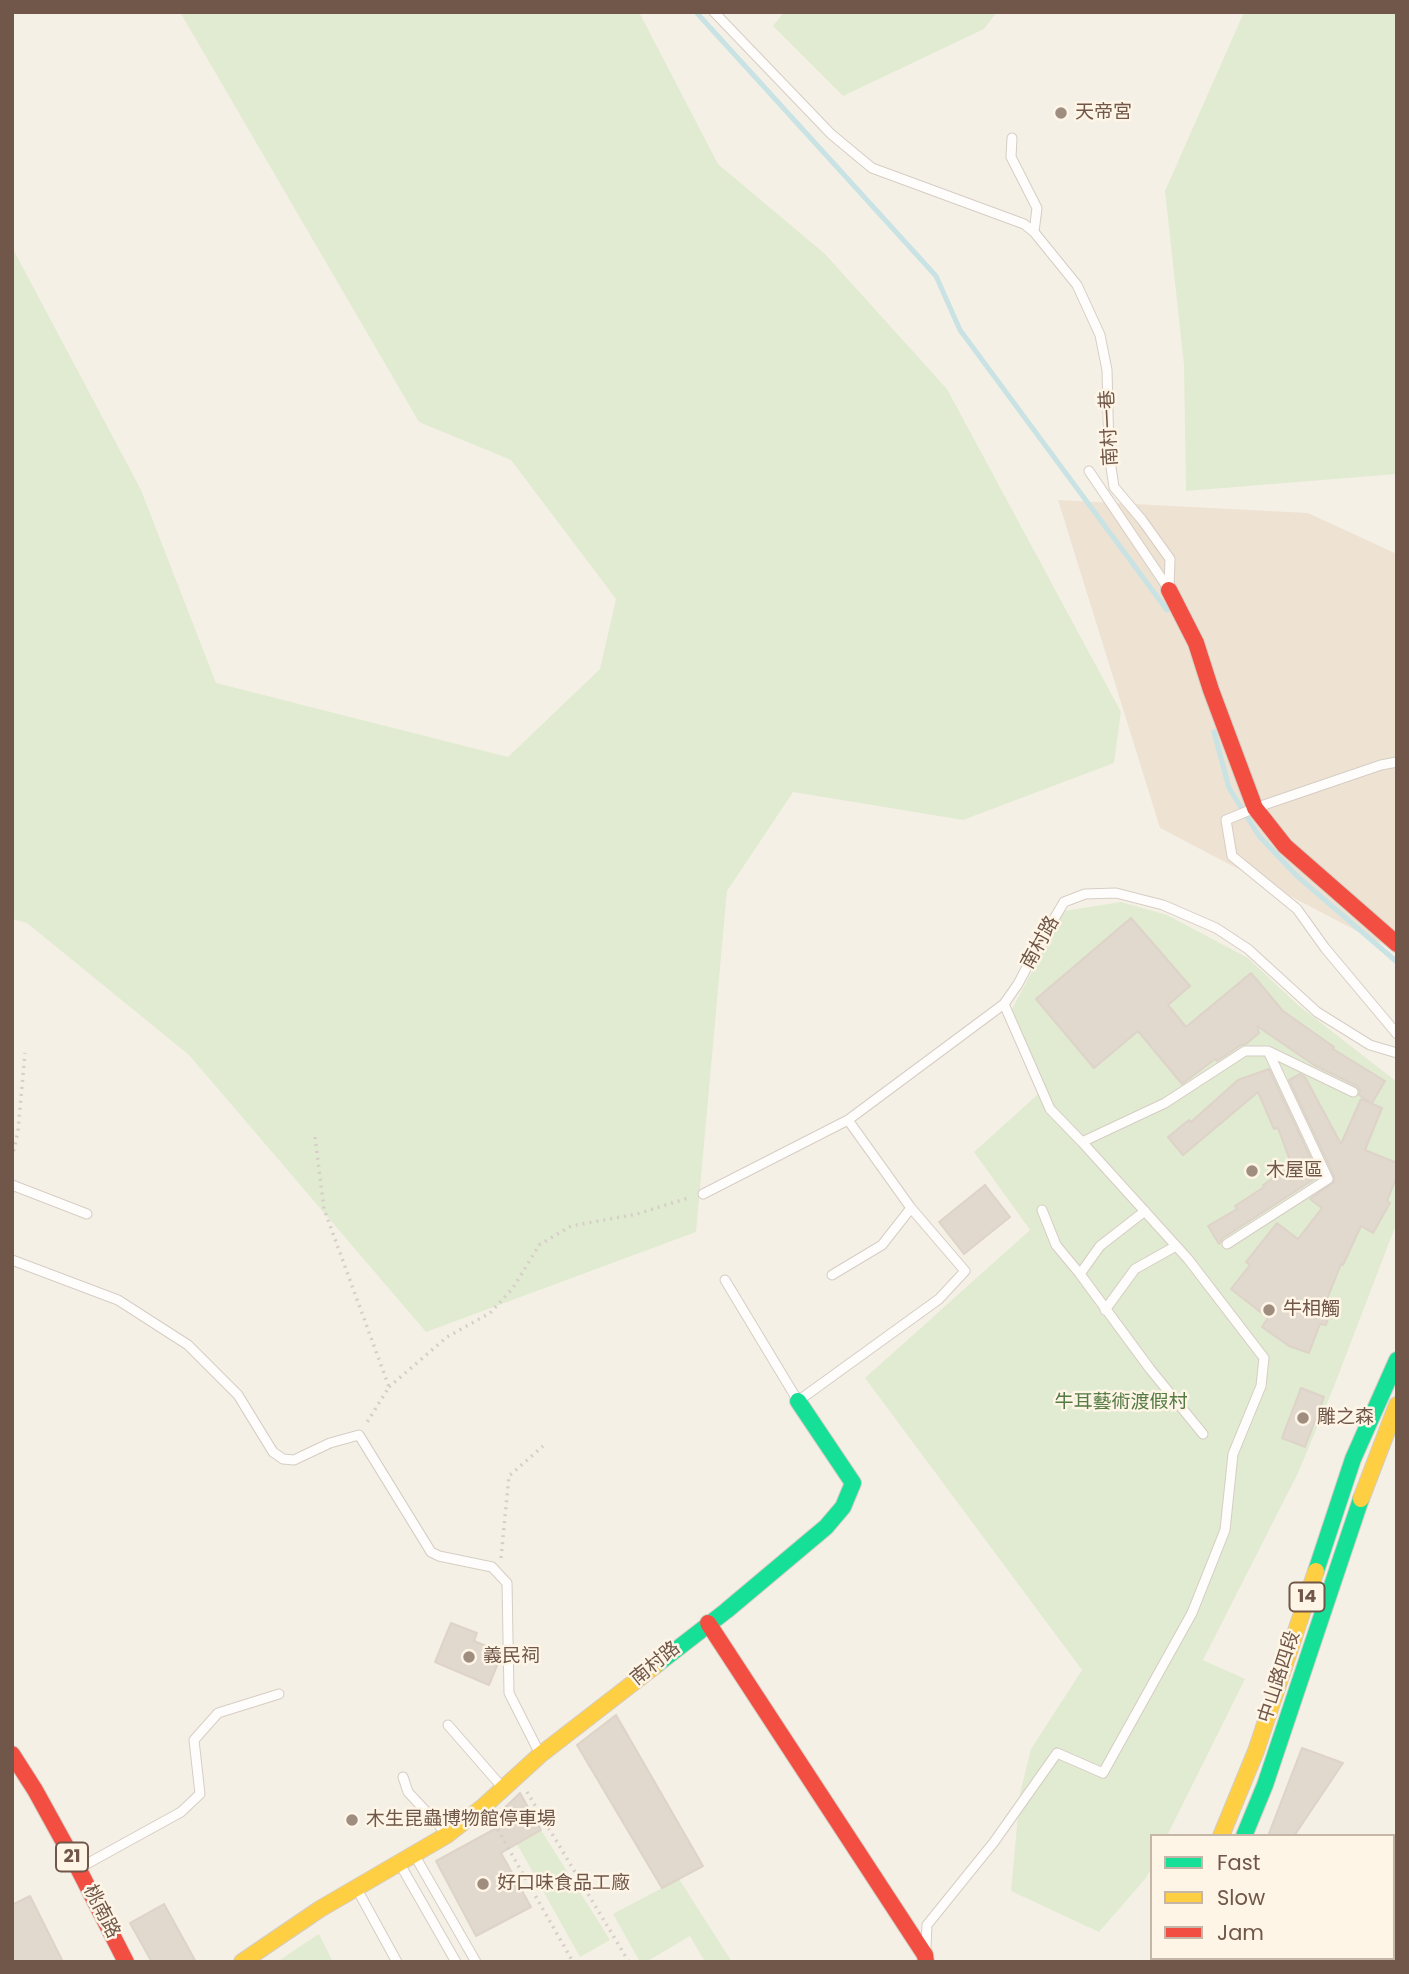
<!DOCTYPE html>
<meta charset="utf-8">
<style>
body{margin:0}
#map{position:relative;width:1409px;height:1974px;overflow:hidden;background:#f5f0e6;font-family:Poppins,sans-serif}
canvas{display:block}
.frame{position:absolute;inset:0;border:14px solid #705749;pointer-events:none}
.legend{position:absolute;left:1150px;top:1834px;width:245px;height:126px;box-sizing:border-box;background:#fef5e6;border:2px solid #c5b6a7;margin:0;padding:9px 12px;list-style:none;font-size:21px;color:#705749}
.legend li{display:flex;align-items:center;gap:14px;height:35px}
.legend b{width:35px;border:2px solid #c5b6a7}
</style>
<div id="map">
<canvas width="1409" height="1974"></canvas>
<div class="frame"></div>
<ul class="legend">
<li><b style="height:9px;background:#16e098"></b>Fast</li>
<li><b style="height:9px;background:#ffcf43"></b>Slow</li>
<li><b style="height:9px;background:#f24e42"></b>Jam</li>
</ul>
</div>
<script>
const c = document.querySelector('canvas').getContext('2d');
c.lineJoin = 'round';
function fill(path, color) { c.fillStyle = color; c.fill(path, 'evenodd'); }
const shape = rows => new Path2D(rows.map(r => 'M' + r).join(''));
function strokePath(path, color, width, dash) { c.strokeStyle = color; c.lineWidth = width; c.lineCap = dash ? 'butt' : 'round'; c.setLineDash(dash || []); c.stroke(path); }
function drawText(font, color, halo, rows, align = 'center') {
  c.font = font + ' Poppins,"Noto Sans TC",sans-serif'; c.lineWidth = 5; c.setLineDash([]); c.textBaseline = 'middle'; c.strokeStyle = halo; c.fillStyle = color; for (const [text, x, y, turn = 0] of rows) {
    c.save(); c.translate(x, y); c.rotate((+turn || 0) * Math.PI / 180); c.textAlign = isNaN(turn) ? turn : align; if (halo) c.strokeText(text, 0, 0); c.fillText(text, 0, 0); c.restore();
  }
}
const residential = shape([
 [1058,500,1308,513,1397,554,1397,952,1160,828]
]);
const green = shape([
 [180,12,639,12,718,164,825,254,947,389,1121,712,1114,763,963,820,793,792,727,891,696,1232,426,1332,189,1055,27,923,12,919,12,247,141,490,216,683,508,757,600,669,616,599,511,460,419,422],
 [784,12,997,12,984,29,843,96,773,26],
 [1244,12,1397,12,1397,474,1186,491,1184,365,1165,191],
 [1121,902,1167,915,1248,958,1298,1005,1397,1082,1397,1222,1333,1389,1298,1473,1203,1660,1245,1679,1167,1836,1152,1836,1152,1866,1146,1878,1099,1932,1011,1891,1020,1793,1031,1749,1082,1670,865,1378,1030,1230,974,1152,1045,1088,1012,1009,1064,911],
 [541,1830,610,1940,580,1957,517,1844],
 [679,1879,732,1962,705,1962,690,1936,646,1962,640,1962,613,1914],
 [319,1934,333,1962,277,1962,311,1939]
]);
const stream = shape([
 [696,12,936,276,960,330,1167,610],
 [1214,732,1229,788,1259,836,1297,876,1397,962]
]);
const building = shape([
 [1131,918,1190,986,1168,1005,1186,1027,1251,973,1283,1011,1334,1047,1333,1049,1385,1081,1372,1103,1359,1095,1360,1091,1357,1086,1314,1065,1257,1026,1259,1033,1246,1044,1241,1045,1217,1061,1215,1059,1182,1084,1138,1031,1094,1068,1036,999,1131,918],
 [1269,1069,1319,1176,1223,1238,1219,1244,1208,1226,1237,1209,1235,1206,1264,1187,1263,1185,1292,1166,1278,1128,1274,1129,1258,1092,1183,1155,1168,1137,1189,1120,1191,1122,1238,1080,1269,1069],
 [1300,1074,1305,1077,1341,1144,1361,1099,1382,1108,1365,1150,1397,1163,1397,1176,1387,1201,1390,1203,1373,1233,1361,1226,1343,1265,1341,1264,1325,1304,1332,1305,1326,1325,1320,1324,1309,1353,1289,1346,1262,1327,1268,1318,1231,1289,1250,1265,1246,1262,1277,1223,1298,1239,1322,1208,1310,1199,1334,1182,1334,1176,1289,1080,1300,1074],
 [985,1185,1010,1217,964,1254,939,1222,985,1185],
 [1301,1388,1324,1397,1305,1447,1282,1438,1301,1388],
 [451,1623,477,1633,474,1641,501,1652,501,1656,489,1685,435,1662,451,1623],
 [616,1715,703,1866,662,1888,577,1745,616,1715],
 [1302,1748,1343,1763,1294,1836,1268,1836,1302,1748],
 [520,1793,541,1830,501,1853,531,1907,476,1936,436,1861,504,1824,498,1814,520,1793],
 [30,1896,63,1962,12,1962,12,1905,30,1896],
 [164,1904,196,1962,152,1962,149,1957,130,1923,164,1904]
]);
const path = shape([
 [315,1137,324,1209,389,1387,366,1424],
 [12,1158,18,1131,25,1053],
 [389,1387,447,1337,490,1313,513,1288,539,1245,571,1226,637,1214,691,1197],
 [501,1558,509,1476,543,1446],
 [527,1792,629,1962],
 [494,1823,573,1962]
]);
const lane = shape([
 [714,12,831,134,872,168,1024,224,1034,232,1077,285,1100,335,1107,370,1109,454,1114,487,1142,520,1170,559,1169,587],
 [1012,138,1011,157,1037,208,1034,232],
 [1089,471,1168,588],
 [1397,762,1381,765,1255,808,1226,820,1232,856,1297,909,1325,948,1397,1034],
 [1082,1142,1165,1103,1245,1051,1268,1051,1353,1092],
 [12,1185,87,1214],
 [703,1194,848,1120,1004,1004,1018,984,1038,946,1064,902,1085,894,1116,893,1163,905,1216,928,1248,949,1317,1012,1370,1045,1397,1053],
 [1042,1210,1056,1245,1080,1274,1150,1369,1203,1434],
 [1227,1244,1328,1179,1268,1051],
 [12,1260,118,1300,188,1345,238,1395,273,1452,283,1459,294,1460,330,1443,359,1435,431,1552,439,1556,492,1567,507,1583,509,1693,540,1754],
 [1080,1274,1100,1246,1145,1211],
 [832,1275,882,1245,911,1208],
 [725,1280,798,1401,939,1299,965,1271,911,1208,848,1120],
 [1105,1310,1135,1269,1176,1246],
 [448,1725,502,1787],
 [403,1777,408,1792,446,1833],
 [415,1856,476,1962],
 [83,1866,181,1812,200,1794,194,1740,218,1713,279,1694],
 [401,1866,456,1962],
 [358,1891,397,1962],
 [926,1947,927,1925,994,1842,1057,1753,1103,1773,1192,1613,1225,1530,1233,1454,1261,1386,1264,1358,1188,1259,1082,1142,1050,1109,1004,1004]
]);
const fast = shape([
 [1316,1571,1353,1459,1397,1360],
 [655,1666,726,1611,826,1527,843,1507,853,1483,798,1401],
 [1244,1836,1265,1785,1361,1499],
 [1161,1962,1162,1958]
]);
const slow = shape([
 [1361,1499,1397,1405],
 [1221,1836,1256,1751,1316,1571],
 [242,1962,320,1909,447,1835,484,1806,540,1755,655,1666]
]);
const jam = shape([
 [1169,590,1196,643,1211,690,1255,808,1285,846,1397,944],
 [708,1623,925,1955,926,1962],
 [12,1754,35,1790,78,1868,126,1962],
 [1191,1962,1192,1958]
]);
const markers = [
 [1061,113,7,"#9f8d80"],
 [1252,1171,7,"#9f8d80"],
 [1269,1310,7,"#9f8d80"],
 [1303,1418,7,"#9f8d80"],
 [469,1657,7,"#9f8d80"],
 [352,1820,7,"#9f8d80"],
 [483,1884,7,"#9f8d80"]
];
const shields = [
 [1307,1597,35],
 [72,1857,32]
];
const shieldNames = [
 ["14",1307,1597],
 ["21",72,1857]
];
const poiNames = [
 ["天帝宮",1075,113],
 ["木屋區",1266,1171],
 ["牛相觸",1283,1310],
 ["雕之森",1317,1418],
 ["義民祠",483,1657],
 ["木生昆蟲博物館停車場",366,1820],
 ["好口味食品工廠",497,1884]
];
const streetNames = [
 ["南村一巷",1110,428,-93],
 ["南村路",1041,943,-61],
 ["南村路",656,1664,-39],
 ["中山路四段",1280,1677,-72],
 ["桃南路",101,1912,63]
];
const parkNames = [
 ["牛耳藝術渡假村",1121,1403]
];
fill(residential, '#eee2d3');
fill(green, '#e1ebd1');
strokePath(stream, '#c9e2e4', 5);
fill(building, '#e1d8ce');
strokePath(building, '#ddd3c9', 2);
strokePath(lane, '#d6cdc4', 11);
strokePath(fast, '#d5ccc3', 18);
strokePath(slow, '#d5ccc3', 18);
strokePath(jam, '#d5ccc3', 18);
strokePath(path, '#d6cfc9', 3.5, [2, 5]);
strokePath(lane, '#fefdfb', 9);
strokePath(fast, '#16e098', 16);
strokePath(slow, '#ffcf43', 16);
strokePath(jam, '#f24e42', 16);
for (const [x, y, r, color] of markers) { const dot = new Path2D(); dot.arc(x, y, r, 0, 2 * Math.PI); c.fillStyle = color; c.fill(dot); strokePath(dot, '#fef5e6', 2.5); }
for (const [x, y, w] of shields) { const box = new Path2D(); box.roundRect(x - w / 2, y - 14.5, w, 29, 5); c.fillStyle = '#fef5e6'; c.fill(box); strokePath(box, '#705749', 2); }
drawText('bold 18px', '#705749', null, shieldNames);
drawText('19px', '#705749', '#fef5e6', poiNames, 'left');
drawText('19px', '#705749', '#fef5e6', streetNames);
drawText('19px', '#547b44', '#fef5e6', parkNames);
</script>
